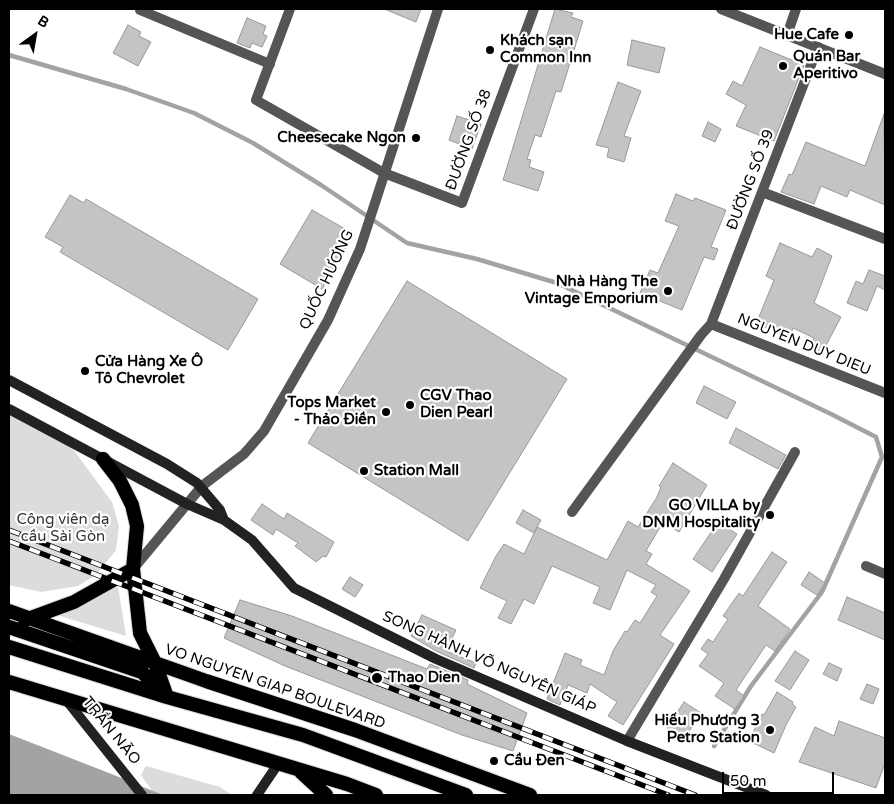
<!DOCTYPE html>
<meta charset="utf-8">
<style>
body{margin:0}
#map{position:relative;width:894px;height:804px;overflow:hidden;background:#fff;font-family:"Varela Round",sans-serif}
canvas{display:block}
.frame{position:absolute;inset:0;border:10px solid #000;pointer-events:none}
.north{position:absolute;left:10px;top:10px;width:50px;height:50px;-webkit-text-stroke:4px #fff;paint-order:stroke;rotate:32deg;font-size:14px;font-weight:700;line-height:20px;text-align:center;color:#000}
.north::after{content:'';display:block;margin:auto;width:18px;height:22px;background:#000;clip-path:polygon(50% 0,100% 100%,50% 72%,0 100%)}
.scale{position:absolute;left:722px;top:772px;width:112px;height:22px;box-sizing:border-box;border:2px solid #000;border-top:0;padding-left:6px;font-size:15px;line-height:18px;white-space:nowrap;color:#000;-webkit-text-stroke:4px #fff;paint-order:stroke}
</style>
<div id="map">
<canvas width="894" height="804"></canvas>
<div class="frame"></div>
<div class="north">B</div>
<div class="scale">50 m</div>
</div>
<script>
const c = document.querySelector('canvas').getContext('2d');
c.lineJoin = 'round';
function fill(path, color) { c.fillStyle = color; c.fill(path, 'evenodd'); }
const shape = rows => new Path2D(rows.map(r => 'M' + r).join(''));
function strokePath(path, color, width, dash) { c.strokeStyle = color; c.lineWidth = width; c.lineCap = dash ? 'butt' : 'round'; c.setLineDash(dash || []); c.stroke(path); }
function drawText(font, color, halo, rows, align = 'center') {
  c.font = font + ' "Varela Round",sans-serif'; c.lineWidth = 4.5; c.setLineDash([]); c.textBaseline = 'middle'; c.strokeStyle = halo; c.fillStyle = color; for (const [text, x, y, turn = 0] of rows) {
    c.save(); c.translate(x, y); c.rotate((+turn || 0) * Math.PI / 180); c.textAlign = isNaN(turn) ? turn : align; if (halo) c.strokeText(text, 0, 0); c.fillText(text, 0, 0); c.restore();
  }
}
const green = shape([
 [9,413,70,445,112,502,119,526,116,550,97,574,78,586,41,592,9,585],
 [118,587,126,636,57,615],
 [146,766,220,787,232,795,155,795,141,775]
]);
const water = shape([
 [9,734,114,775,163,795,9,795]
]);
const stream = shape([
 [9,55,126,89,194,113,253,143,321,185,407,243,477,259,557,283,831,414,876,437,882,457,822,592,751,686,714,746]
]);
const building = shape([
 [384,9,421,9,416,22,384,9],
 [555,9,573,13,571,17,583,21,561,92,556,91,541,137,535,135,527,159,531,160,529,167,544,172,538,191,503,180,555,9],
 [247,18,266,26,263,34,267,36,262,47,252,43,250,48,237,43,247,18],
 [128,25,141,32,139,36,151,42,138,66,113,53,128,25],
 [632,40,665,48,659,73,627,65,632,40],
 [760,47,804,65,774,141,736,126,746,105,726,94,733,81,742,86,760,47],
 [618,82,641,91,624,136,631,138,624,162,607,157,609,148,596,145,618,82],
 [884,114,885,205,850,190,847,197,821,186,814,204,781,192,789,174,792,175,806,142,865,166,884,114],
 [457,116,481,124,472,149,449,140,457,116],
 [708,122,721,129,715,142,702,136,708,122],
 [676,194,693,201,695,198,726,210,711,247,718,249,714,260,704,257,682,310,640,293,650,270,658,273,679,226,665,221,676,194],
 [70,195,84,203,86,199,258,299,228,350,60,252,63,247,45,237,70,195],
 [312,210,354,234,322,289,280,264,312,210],
 [780,243,812,257,817,248,832,256,814,303,841,317,821,355,810,348,814,338,793,328,790,336,756,324,774,280,766,276,780,243],
 [869,270,885,276,885,290,877,286,867,311,847,303,856,281,863,284,869,270],
 [407,281,567,379,468,541,308,443,407,281],
 [704,386,736,402,727,419,696,403,704,386],
 [736,428,786,455,778,469,729,443,736,428],
 [673,463,707,485,679,532,663,522,646,551,652,554,646,564,690,591,660,635,674,644,623,725,608,716,617,702,590,684,587,693,568,685,560,705,547,699,565,653,582,660,580,665,604,675,613,651,625,631,627,632,635,620,640,623,657,596,651,592,656,585,627,570,610,610,593,603,600,587,552,566,534,604,524,599,511,624,498,618,507,601,480,588,496,556,504,544,524,554,537,527,607,560,628,521,638,527,657,497,661,487,659,486,673,463],
 [262,504,284,519,287,513,334,542,326,557,323,556,316,562,295,546,298,543,276,529,273,535,251,520,262,504],
 [523,510,541,520,534,533,516,523,523,510],
 [718,522,737,534,712,572,693,559,718,522],
 [772,552,787,562,758,606,790,629,775,651,766,645,736,690,744,696,735,709,715,696,724,683,699,666,708,654,701,649,708,639,713,642,728,619,723,616,739,593,743,596,772,552],
 [809,572,825,583,817,595,801,585,809,572],
 [350,577,363,585,355,597,342,589,350,577],
 [847,597,885,613,885,640,838,620,847,597],
 [240,600,292,616,427,669,430,664,468,680,467,684,527,713,513,751,462,735,285,666,224,638,240,600],
 [422,615,456,630,446,651,476,663,474,668,436,651,411,636,422,615],
 [795,651,809,660,790,690,775,681,795,651],
 [829,663,842,669,837,681,823,674,829,663],
 [867,684,879,689,873,704,860,699,867,684],
 [777,692,793,702,792,704,796,707,786,725,774,753,749,741,762,714,764,715,777,692],
 [684,702,701,713,684,739,667,728,684,702],
 [839,721,885,738,885,763,876,788,799,762,815,727,834,736,839,721]
]);
const minor = shape([
 [290,9,256,100,384,173,462,203,534,9],
 [140,10,270,64],
 [787,35,796,9],
 [762,192,885,239],
 [711,324,885,393],
 [572,512,701,335,711,324,818,47],
 [866,566,885,574],
 [627,741,724,579,795,452]
]);
const tertiary = shape([
 [721,9,885,74],
 [133,569,202,486,244,454,264,431,328,320,360,249,438,9]
]);
const secondary = shape([
 [9,380,167,464,197,483,220,510,224,520],
 [9,409,187,504,224,520,252,540,294,588,436,659,627,741,766,795],
 [67,701,142,795],
 [257,795,278,764]
]);
const trunk = shape([
 [103,459,120,481,132,505,137,526,133,569,140,633,155,663,167,697],
 [9,611,206,681,355,730,530,795],
 [25,620,74,602,133,569],
 [9,627,142,672,163,693],
 [9,647,167,697,303,735,466,795],
 [9,682,347,784,376,795],
 [301,772,326,795]
]);
const rail = shape([
 [9,530,695,795],
 [9,541,668,795]
]);
const markers = [
 [849,35,5,"#000"],
 [490,50,5,"#000"],
 [783,66,5,"#000"],
 [416,138,5,"#000"],
 [668,291,5,"#000"],
 [85,371,5,"#000"],
 [410,405,5,"#000"],
 [386,412,5,"#000"],
 [364,471,5,"#000"],
 [770,515,5,"#000"],
 [377,678,6,"#000"],
 [770,730,5,"#000"],
 [494,761,5,"#000"]
];
const poiNames = [
 ["Hue Cafe",839,35,"right"],
 ["Khách sạn",500,41],
 ["Common Inn",500,58],
 ["Quán Bar",793,57],
 ["Aperitivo",793,74],
 ["Cheesecake Ngon",406,138,"right"],
 ["Nhà Hàng The",658,282,"right"],
 ["Vintage Emporium",658,299,"right"],
 ["Cửa Hàng Xe Ô",95,362],
 ["Tô Chevrolet",95,379],
 ["CGV Thao",420,396],
 ["Dien Pearl",420,413],
 ["Tops Market",376,403,"right"],
 ["- Thảo Điền",376,420,"right"],
 ["Station Mall",374,471],
 ["GO VILLA by",760,506,"right"],
 ["DNM Hospitality",760,523,"right"],
 ["Thao Dien",388,678],
 ["Hiếu Phương 3",760,721,"right"],
 ["Petro Station",760,738,"right"],
 ["Cầu Đen",504,761]
];
const streetNames = [
 ["ĐƯỜNG SỐ 38",469,140,-70],
 ["ĐƯỜNG SỐ 39",751,180,-69],
 ["QUỐC HƯƠNG",327,280,-65],
 ["NGUYEN DUY DIEU",804,345,22],
 ["SONG HÀNH VÕ NGUYÊN GIÁP",489,663,24],
 ["VO NGUYEN GIAP BOULEVARD",275,687,19],
 ["TRẦN NÃO",111,731,51]
];
const parkNames = [
 ["Công viên dạ",63,520],
 ["cầu Sài Gòn",63,537]
];
fill(green, '#dcdcdc');
fill(water, '#a3a3a3');
strokePath(stream, '#a3a3a3', 4.5);
fill(building, '#c4c4c4');
strokePath(building, '#999', 1);
strokePath(trunk, '#dbdbdb', 16);
strokePath(minor, '#555', 10);
strokePath(tertiary, '#555', 10);
strokePath(secondary, '#222', 10);
strokePath(trunk, '#000', 14);
strokePath(rail, '#000', 5.5);
strokePath(rail, '#fff', 4, [11]);
for (const [x, y, r, color] of markers) { const dot = new Path2D(); dot.arc(x, y, r, 0, 2 * Math.PI); c.fillStyle = color; c.fill(dot); strokePath(dot, '#fff', 2); }
drawText('bold 15px', '#000', '#fff', poiNames, 'left');
drawText('15px', '#000', '#fff', streetNames);
drawText('15px', '#333', '#fff', parkNames);
</script>
